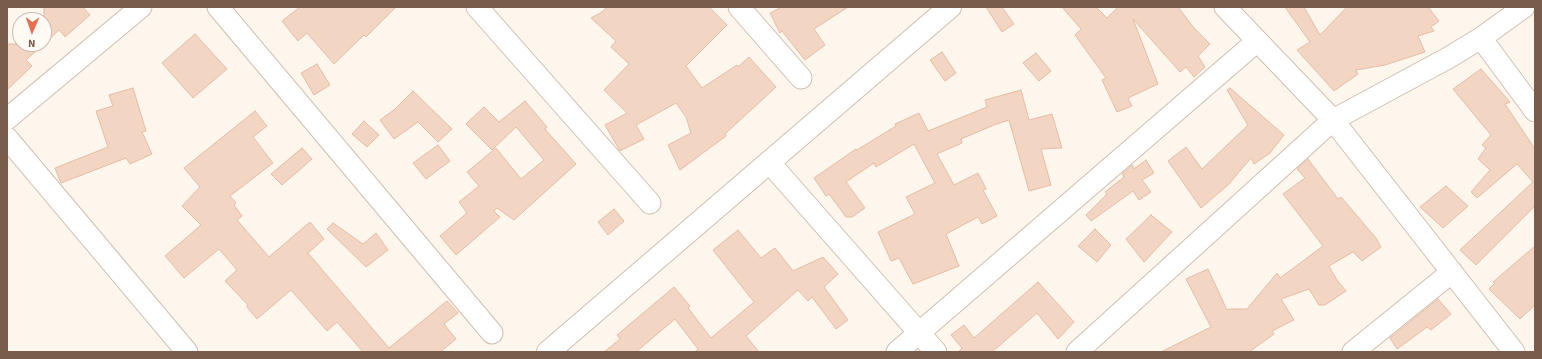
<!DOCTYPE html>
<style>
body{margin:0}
#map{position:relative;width:1542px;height:359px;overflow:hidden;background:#fdf6ec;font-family:"Source Sans 3",sans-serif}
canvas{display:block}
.frame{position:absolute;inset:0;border:8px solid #7a5c4d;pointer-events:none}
.north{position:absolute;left:12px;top:12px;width:40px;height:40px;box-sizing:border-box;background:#fffaf3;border:1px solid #cabbb1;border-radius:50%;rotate:182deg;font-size:11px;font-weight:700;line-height:16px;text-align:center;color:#7a5c4d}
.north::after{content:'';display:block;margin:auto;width:14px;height:18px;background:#e76f51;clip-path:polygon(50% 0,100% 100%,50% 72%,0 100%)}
</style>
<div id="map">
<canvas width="1542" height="359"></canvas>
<div class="frame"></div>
<div class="north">N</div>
</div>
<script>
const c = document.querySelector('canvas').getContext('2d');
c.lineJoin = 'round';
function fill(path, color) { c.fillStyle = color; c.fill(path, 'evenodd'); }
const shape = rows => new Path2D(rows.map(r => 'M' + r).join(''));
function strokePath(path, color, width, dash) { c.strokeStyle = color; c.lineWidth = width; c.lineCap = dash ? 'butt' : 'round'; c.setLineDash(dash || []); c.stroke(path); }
const building = shape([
 [44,7,83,7,90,15,65,37,59,30,44,44,44,7],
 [300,7,396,7,366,37,364,35,334,64,307,33,298,41,282,21,300,7],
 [607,7,709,7,727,25,686,66,702,88,737,65,738,67,749,57,776,87,725,134,726,136,680,170,668,145,691,133,686,117,676,103,636,125,644,139,620,151,605,125,627,113,604,90,629,64,611,47,616,41,591,18,602,12,607,7],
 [782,7,848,7,814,29,825,45,805,60,782,31,780,33,770,13,782,7],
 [986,7,1002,7,1014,24,1002,32,986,7],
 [1062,7,1096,7,1107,18,1118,7,1178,7,1194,28,1210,44,1198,56,1205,67,1194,77,1186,67,1180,72,1133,19,1158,84,1128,98,1132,106,1117,112,1102,80,1106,78,1075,35,1081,29,1062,7],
 [1285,7,1304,7,1320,35,1347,7,1428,7,1439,21,1431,27,1434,31,1418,36,1425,52,1385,65,1356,70,1358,74,1334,91,1297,50,1310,42,1285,7],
 [195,34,227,69,193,98,162,63,195,34],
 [7,44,44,44,26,60,32,66,7,90,7,44],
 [942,52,956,73,945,81,930,60,942,52],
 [1036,53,1051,71,1039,81,1023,63,1036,53],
 [317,64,330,85,314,95,301,73,317,64],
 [1481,69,1510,102,1505,104,1535,149,1535,206,1476,265,1460,250,1533,182,1517,164,1477,198,1471,192,1490,170,1478,159,1486,148,1482,145,1491,135,1453,89,1481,69],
 [133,88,146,131,142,132,152,154,130,164,126,158,61,183,55,168,108,147,96,111,113,106,109,95,133,88],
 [1230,88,1284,135,1270,153,1254,164,1251,158,1228,185,1201,208,1168,161,1186,147,1202,169,1248,125,1227,90,1230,88],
 [1021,90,1029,120,1052,114,1062,148,1041,149,1051,185,1029,191,1009,120,994,125,961,139,962,143,937,154,954,185,978,173,986,189,983,190,997,216,982,224,978,217,946,234,959,266,913,284,899,258,891,261,878,232,915,214,906,197,935,183,914,144,876,167,874,163,846,182,865,208,852,217,846,217,829,194,826,196,814,178,856,149,857,150,896,126,895,124,919,113,928,131,987,107,985,100,1021,90],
 [413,91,452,129,438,142,418,122,394,139,380,120,395,109,413,91],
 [525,101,547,127,545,129,576,164,514,220,497,208,494,211,500,217,456,255,440,236,467,213,459,202,479,186,467,172,496,148,521,179,544,160,516,127,492,150,466,124,484,107,499,122,525,101],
 [255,111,267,126,253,137,273,163,230,196,236,203,234,205,242,216,237,220,269,257,310,222,324,239,308,253,389,348,447,301,458,313,444,324,456,339,440,352,363,352,337,322,327,331,291,290,257,319,247,307,248,305,225,281,237,270,219,249,184,278,165,256,201,225,182,206,200,187,184,168,255,111],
 [364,121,379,135,367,147,352,134,364,121],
 [438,145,450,161,426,179,413,163,438,145],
 [302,148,312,159,282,185,271,174,302,148],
 [1308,159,1338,199,1341,197,1376,238,1381,247,1362,261,1353,252,1329,266,1337,280,1346,291,1325,305,1319,305,1309,289,1281,299,1294,320,1272,331,1274,334,1249,352,1161,352,1211,327,1186,279,1208,269,1227,310,1230,309,1247,309,1277,273,1280,278,1323,246,1283,194,1305,178,1297,169,1308,159],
 [1146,160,1154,173,1142,180,1151,192,1139,200,1133,191,1091,221,1086,215,1107,194,1105,192,1124,177,1122,174,1132,165,1134,169,1146,160],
 [1446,186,1468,206,1443,228,1420,207,1446,186],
 [614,209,624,221,608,235,598,222,614,209],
 [1151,215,1172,232,1144,262,1126,239,1151,215],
 [333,223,363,244,376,233,388,250,366,267,327,229,333,223],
 [1095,229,1111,245,1097,262,1078,246,1095,229],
 [738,230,761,258,775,248,793,271,823,257,838,274,824,287,848,320,836,329,812,297,808,301,798,290,746,336,759,352,695,352,698,349,675,319,636,352,604,352,620,339,617,335,674,287,690,306,688,308,711,338,754,302,713,250,738,230],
 [1535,246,1535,305,1520,319,1489,289,1495,283,1493,282,1535,246],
 [1038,282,1074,322,1058,339,1037,313,992,352,958,352,962,348,951,335,964,325,974,338,1038,282],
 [1438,299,1451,314,1431,330,1427,327,1397,349,1390,338,1438,299]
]);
const minor = shape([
 [218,7,492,333],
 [477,7,650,203],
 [739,7,801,78],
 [1225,7,1333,120,1514,352],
 [1481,38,1535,111],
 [7,119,141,7],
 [7,138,187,352],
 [769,162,936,352],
 [897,352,1256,42],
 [1077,352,1333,120,1448,58,1481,38,1524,7],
 [1353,352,1452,272]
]);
const tertiary = shape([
 [548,352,950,7]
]);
fill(building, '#f3d5c3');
strokePath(building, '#e6bba3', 1);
strokePath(minor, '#d1beb0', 23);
strokePath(tertiary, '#d1beb0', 24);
strokePath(minor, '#fff', 21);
strokePath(tertiary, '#fff', 22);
</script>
